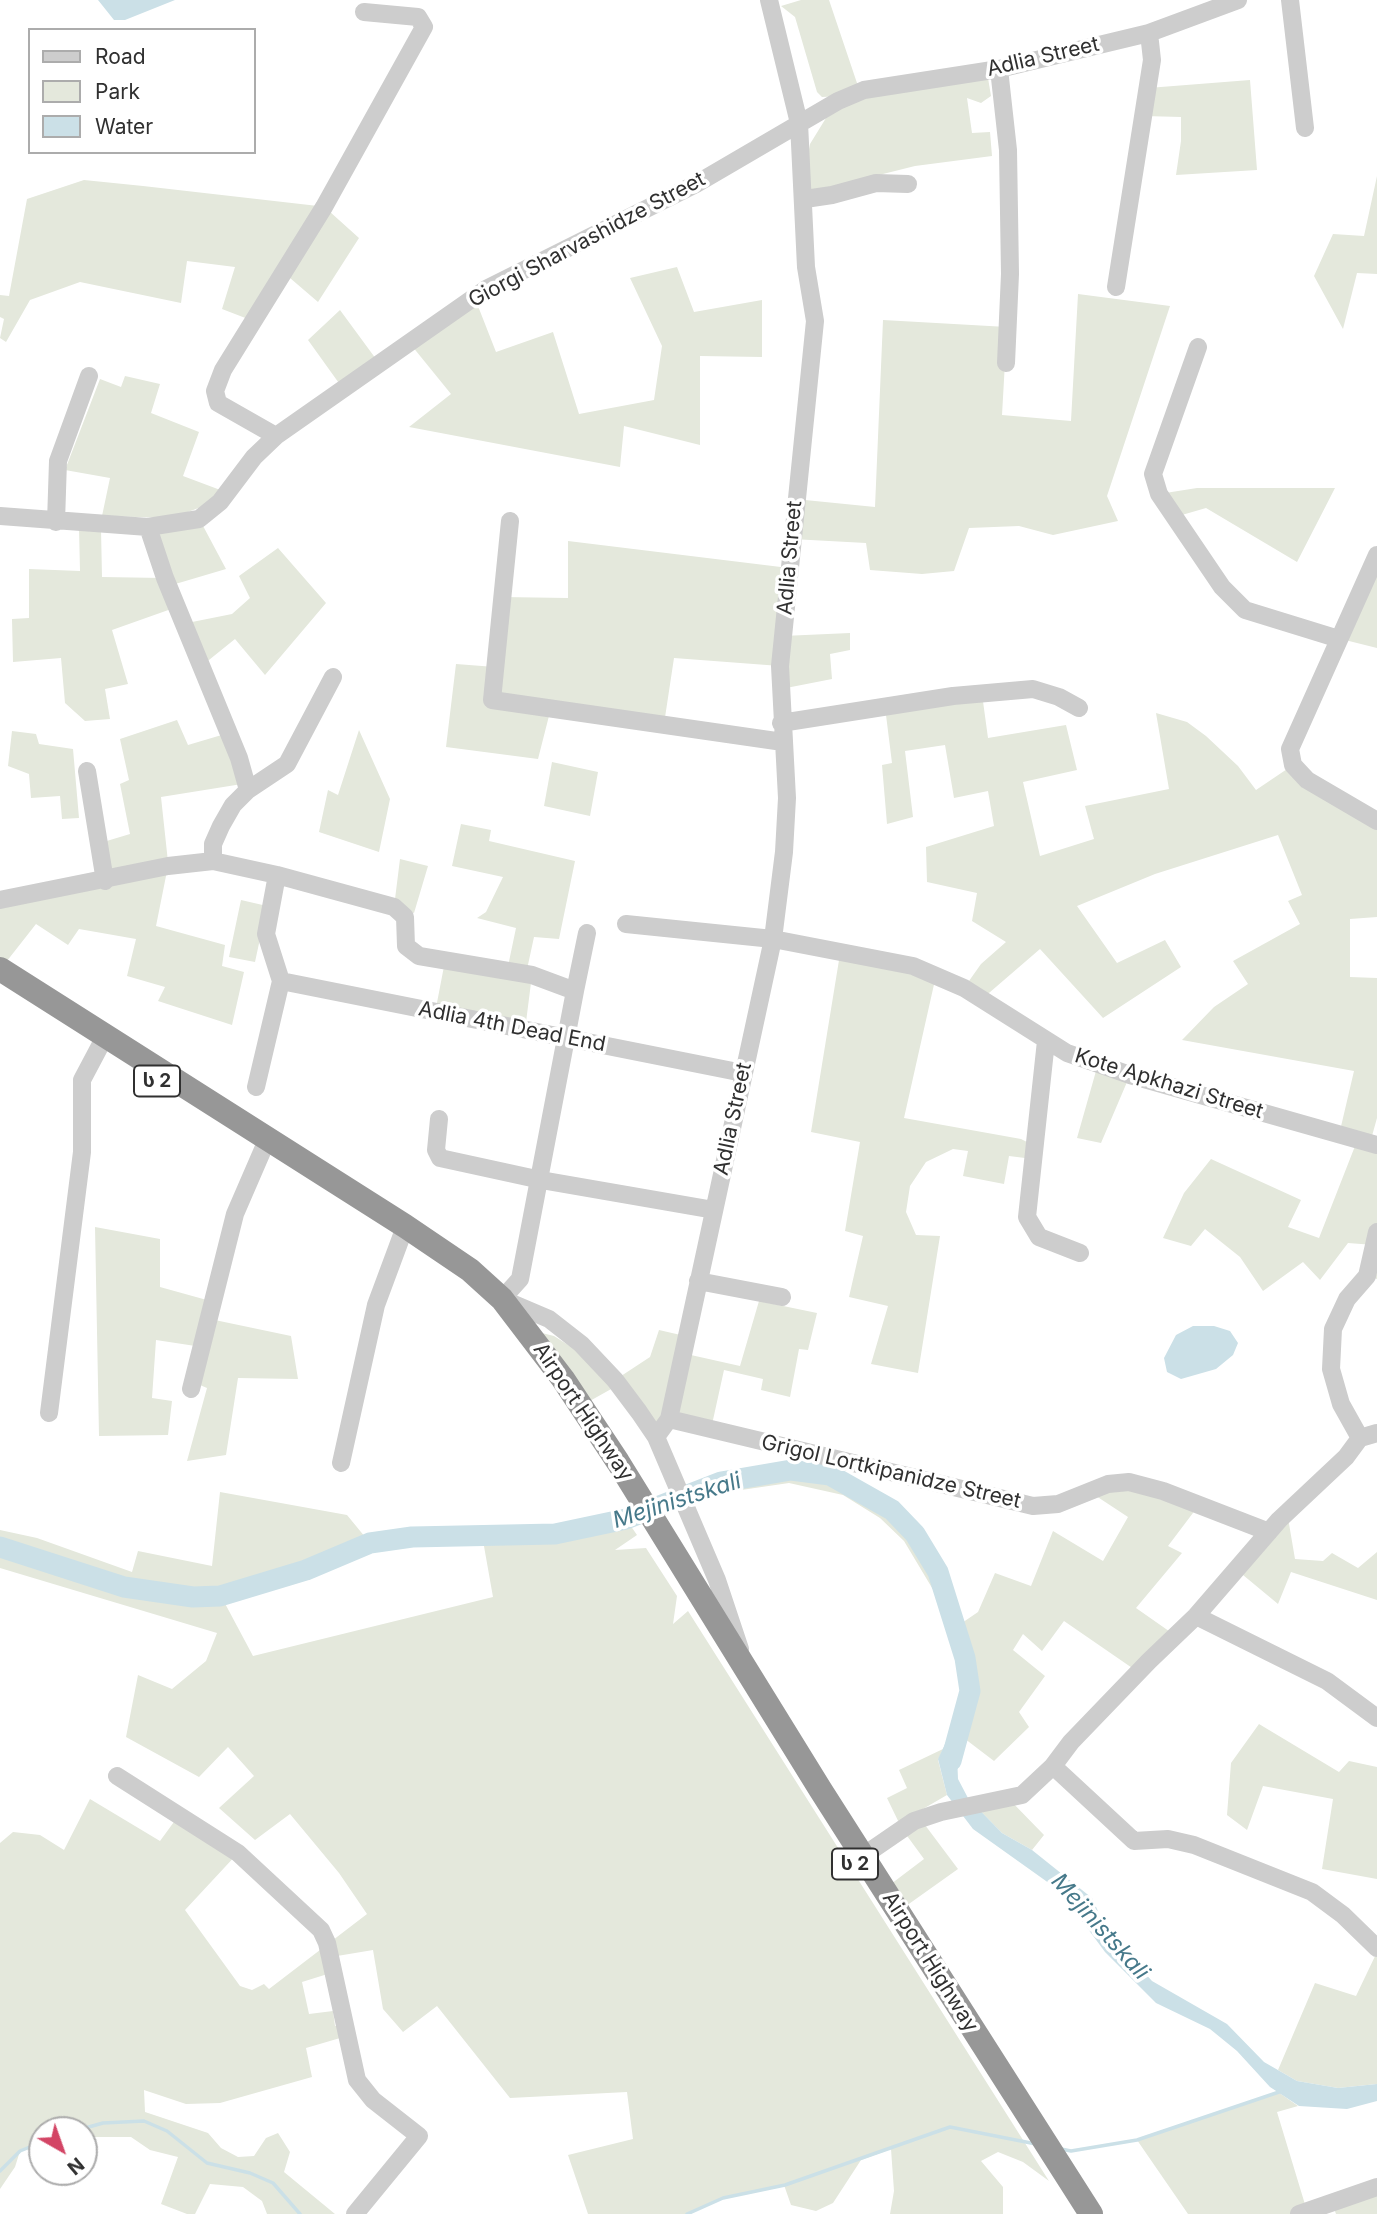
<!DOCTYPE html>
<meta charset="utf-8">
<style>
body{margin:0}
#map{position:relative;width:1377px;height:2214px;overflow:hidden;background:#fff;font-family:Inter,sans-serif}
canvas{display:block}
.legend{position:absolute;left:28px;top:28px;width:228px;height:126px;box-sizing:border-box;background:#fff;border:2px solid #acacac;margin:0;padding:9px 12px;list-style:none;font-size:21px;color:#303030}
.legend li{display:flex;align-items:center;gap:14px;height:35px}
.legend b{width:35px;border:2px solid #acacac}
.north{position:absolute;left:28px;top:2116px;width:70px;height:70px;box-sizing:border-box;background:#fff;border:2px solid #acacac;border-radius:50%;rotate:140deg;font-size:19px;font-weight:700;line-height:28px;text-align:center;color:#303030}
.north::after{content:'';display:block;margin:auto;width:24px;height:32px;background:#d34565;clip-path:polygon(50% 0,100% 100%,50% 72%,0 100%)}
</style>
<div id="map">
<canvas width="1377" height="2214"></canvas>
<ul class="legend">
<li><b style="height:9px;background:#cdcdcd"></b>Road</li>
<li><b style="height:19px;background:#e4e8dc"></b>Park</li>
<li><b style="height:19px;background:#cbe0e7"></b>Water</li>
</ul>
<div class="north">N</div>
</div>
<script>
const c = document.querySelector('canvas').getContext('2d');
c.lineJoin = 'round';
function fill(path, color) { c.fillStyle = color; c.fill(path, 'evenodd'); }
const shape = rows => new Path2D(rows.map(r => 'M' + r).join(''));
function strokePath(path, color, width, dash) { c.strokeStyle = color; c.lineWidth = width; c.lineCap = dash ? 'butt' : 'round'; c.setLineDash(dash || []); c.stroke(path); }
function drawText(font, color, halo, rows, align = 'center') {
  c.font = font + ' Inter,"Noto Sans Georgian",sans-serif'; c.lineWidth = 7; c.setLineDash([]); c.textBaseline = 'middle'; c.strokeStyle = halo; c.fillStyle = color; for (const [text, x, y, turn = 0] of rows) {
    c.save(); c.translate(x, y); c.rotate((+turn || 0) * Math.PI / 180); c.textAlign = isNaN(turn) ? turn : align; if (halo) c.strokeText(text, 0, 0); c.fillText(text, 0, 0); c.restore();
  }
}
const green = shape([
 [801,0,829,0,859,89,844,96,822,97,817,92,795,17,781,6],
 [988,78,991,96,981,103,967,98,972,133,990,132,992,156,915,166,811,192,807,160,810,144,826,118,842,108,887,90],
 [1250,80,1257,170,1176,175,1181,141,1181,117,1144,116,1148,88],
 [1377,176,1377,274,1357,273,1343,329,1314,276,1333,234,1364,236],
 [84,180,143,186,318,206,248,319,222,309,235,267,187,261,181,303,80,282,30,300,6,342,0,338,4,319,0,317,0,295,9,296,27,199],
 [329,211,359,238,318,302,290,278],
 [677,267,694,312,762,300,762,357,700,356,700,445,624,426,620,467,409,427,451,394,412,346,476,301,496,352,553,332,579,414,654,400,662,346,630,278],
 [1078,294,1170,306,1107,496,1118,521,1053,535,1019,526,969,528,954,571,922,574,870,570,866,543,792,539,795,499,875,507,883,320,1007,327,1002,415,1071,421],
 [340,310,376,359,341,386,308,340],
 [125,376,160,384,151,413,199,432,183,476,223,491,209,504,172,518,102,516,110,478,65,470,100,379,121,387],
 [1197,488,1335,488,1297,562,1206,508,1175,517,1159,494],
 [202,524,226,569,172,585,157,530],
 [79,527,101,529,102,577,163,578,174,608,112,630,128,684,105,689,110,719,85,721,65,703,61,658,13,662,12,619,29,618,29,569,80,571],
 [568,541,789,568,783,636,850,633,850,650,830,654,832,679,781,689,780,666,674,658,664,724,551,708,538,759,446,747,456,664,495,667,502,597,568,598],
 [278,548,326,603,265,675,235,639,204,664,187,623,232,614,250,598,239,576],
 [1377,559,1377,648,1341,639],
 [982,694,988,738,1066,725,1077,770,1023,782,1040,856,1094,839,1085,806,1169,789,1156,713,1187,722,1206,736,1238,766,1256,790,1293,765,1377,821,1377,917,1350,919,1350,977,1377,978,1377,1118,1370,1143,1377,1145,1377,1279,1367,1276,1374,1245,1348,1243,1320,1280,1303,1262,1263,1291,1240,1257,1205,1229,1191,1246,1163,1238,1184,1193,1211,1159,1301,1200,1288,1227,1319,1238,1357,1141,1339,1135,1354,1071,1182,1040,1214,1007,1248,984,1233,961,1300,924,1288,901,1302,895,1278,835,1155,874,1077,906,1117,963,1165,940,1181,967,1103,1018,1040,949,982,999,964,988,981,964,1006,942,972,921,977,893,927,882,926,847,994,826,988,791,954,798,945,745,905,751,913,817,887,824,882,765,892,763,885,707],
 [177,720,188,745,225,734,242,784,161,797,168,862,107,874,100,843,130,834,120,784,129,780,120,739],
 [359,730,390,799,379,852,319,832,328,790,338,795],
 [12,731,36,734,39,744,73,749,79,818,62,819,60,796,31,798,29,774,8,766],
 [552,762,598,772,590,816,544,806],
 [461,824,491,830,489,841,575,861,559,939,534,937,526,974,532,975,525,1030,435,1013,445,961,507,971,516,928,477,918,486,912,503,877,452,866],
 [400,859,428,866,414,913,394,907],
 [168,866,156,926,225,945,222,966,244,972,232,1025,158,1001,165,987,127,976,136,939,79,929,68,945,36,924,3,966,0,964,0,907],
 [241,900,267,906,255,962,229,957],
 [840,954,935,980,904,1118,1021,1139,1035,1146,1033,1159,1009,1156,1004,1184,963,1176,968,1151,953,1149,926,1162,910,1186,906,1212,916,1235,940,1236,918,1373,871,1364,888,1306,849,1297,863,1236,845,1231,860,1142,811,1132],
 [1098,1064,1130,1075,1101,1143,1077,1138],
 [95,1227,160,1239,160,1287,214,1302,210,1319,291,1336,298,1379,238,1378,226,1455,187,1461,207,1388,193,1382,202,1347,156,1340,152,1398,172,1401,168,1435,99,1436],
 [759,1301,817,1313,808,1350,799,1349,790,1397,761,1390,763,1379,724,1370,711,1429,669,1419,656,1437,615,1380,650,1357,659,1330,685,1336,682,1353,740,1366],
 [534,1331,554,1336,584,1355,613,1388,588,1402],
 [791,1470,830,1475,892,1510,915,1534,938,1572,956,1627,978,1612,995,1573,1031,1586,1053,1531,1103,1561,1128,1517,1090,1492,1108,1484,1199,1505,1168,1546,1182,1553,1136,1608,1176,1636,1138,1672,1064,1621,1042,1651,1023,1634,1013,1650,1045,1676,1019,1712,1029,1727,994,1761,952,1729,970,1690,965,1658,956,1628,904,1541,880,1518,843,1495,789,1483,714,1494,693,1493,721,1482],
 [220,1492,347,1515,370,1543,306,1570,221,1596,253,1656,493,1597,482,1535,555,1534,626,1519,637,1535,615,1550,646,1548,677,1596,673,1624,688,1611,1049,2181,1023,2162,998,2152,981,2161,1003,2187,1003,2214,890,2214,894,2191,891,2149,861,2160,833,2203,816,2211,791,2205,784,2185,723,2198,687,2214,588,2214,568,2155,633,2139,627,2092,510,2098,437,2006,403,2032,383,2009,373,1950,331,1957,334,1972,302,1982,309,2014,333,2011,335,2026,344,2025,347,2036,306,2048,312,2077,220,2103,186,2104,144,2090,145,2112,208,2133,221,2148,238,2157,254,2156,266,2138,278,2133,290,2152,284,2172,335,2214,267,2214,262,2201,243,2187,210,2184,195,2214,187,2214,161,2204,178,2157,150,2150,131,2137,84,2137,84,2130,42,2130,42,2142,20,2151,15,2167,0,2189,0,1843,13,1832,40,1835,64,1850,90,1799,160,1841,179,1815,238,1853,185,1910,240,1986,252,1990,264,1984,269,1989,367,1914,339,1873,290,1814,255,1840,219,1808,254,1776,228,1747,199,1777,126,1737,138,1675,172,1689,206,1661,217,1633,0,1568,0,1530,37,1538,132,1572,138,1551,212,1566],
 [1287,1512,1295,1559,1323,1561,1332,1553,1358,1568,1377,1552,1377,1600,1291,1572,1278,1604,1237,1570],
 [1259,1724,1339,1772,1349,1761,1377,1767,1377,1879,1322,1869,1333,1799,1263,1786,1247,1830,1227,1815,1231,1763],
 [943,1749,938,1760,947,1795,916,1813,958,1869,906,1906,891,1884,924,1859,902,1829,887,1798,907,1788,899,1770],
 [968,1798,1008,1798,1044,1835,1032,1850,1002,1833],
 [1377,1952,1377,2084,1338,2088,1297,2081,1278,2070,1315,1983,1356,1996],
 [1278,2092,1298,2106,1277,2112,1307,2211,1298,2214,1188,2214,1137,2140],
 [1377,2187,1377,2214,1336,2214,1332,2203]
]);
const water = shape([
 [98,0,175,0,125,20,114,20],
 [1193,1326,1214,1326,1230,1331,1238,1343,1233,1355,1216,1369,1181,1379,1167,1372,1164,1358,1176,1335],
 [952,1729,963,1737,957,1755,958,1779,968,1798,1002,1833,1032,1850,1092,1898,1107,1931,1152,1981,1227,2024,1264,2062,1297,2081,1338,2088,1377,2084,1377,2101,1347,2109,1299,2106,1270,2087,1237,2051,1210,2029,1156,2003,1105,1952,1060,1891,973,1829,947,1795,938,1759]
]);
const stream = shape([
 [78,2130,103,2123,144,2121,167,2131,207,2163,250,2173,273,2183,300,2214],
 [1061,2149,1071,2151,1137,2140,1282,2091],
 [0,2171,20,2151,42,2142],
 [687,2214,723,2198,785,2185,950,2127,1036,2144]
]);
const river = shape([
 [0,1547,124,1587,193,1597,220,1596,306,1570,370,1543,412,1537,555,1534,626,1519,721,1482,791,1470,830,1475,892,1510,915,1534,938,1572,965,1658,970,1691,951,1761]
]);
const minor = shape([
 [1290,0,1305,128],
 [999,69,1008,150,1010,274,1006,363],
 [805,199,832,195,876,183,908,184],
 [1116,287,1152,60,1149,33],
 [1198,347,1153,474,1159,494,1222,587,1245,610,1339,639],
 [276,436,218,403,215,391,223,370,324,207,424,27,418,17,364,12],
 [0,516,148,527,199,519,220,502,254,457,276,436,486,289,696,184,838,101,864,90,999,69,1149,33,1238,0],
 [510,521,492,700,783,742],
 [56,522,58,461,89,376],
 [148,527,165,578,239,758,248,790,233,805,221,826,213,844,213,861],
 [1377,555,1290,749,1293,765,1307,780,1377,821],
 [781,723,953,696,1033,689,1059,697,1079,708],
 [87,771,105,881],
 [248,790,287,764,333,677],
 [0,900,168,866,213,861,277,875,394,907,405,917,406,946,419,956,532,975,575,991,520,1279,502,1299,549,1319,581,1344,615,1380,639,1412,656,1437,717,1580,740,1649],
 [626,924,773,939,913,966,964,988,1067,1053,1130,1075,1377,1145],
 [281,981,743,1073],
 [575,991,587,933],
 [1046,1041,1027,1217,1039,1237,1080,1253],
 [256,1087,281,981,266,934,277,875],
 [439,1119,436,1150,440,1158,541,1180,714,1210],
 [698,1281,782,1297],
 [191,1389,235,1214,264,1147],
 [49,1413,82,1152,82,1080,100,1046],
 [669,1419,1033,1506,1058,1504,1108,1484,1129,1482,1163,1491,1269,1532],
 [656,1437,669,1419,773,939,784,852,787,798,780,666,815,321,806,267,799,123,769,0],
 [1360,1438,1377,1433],
 [341,1463,376,1305,402,1235],
 [1196,1616,1327,1681,1377,1718],
 [1053,1766,1134,1841,1168,1839,1194,1845,1312,1892,1343,1915,1377,1948],
 [117,1776,238,1853,321,1930,327,1943,357,2080,373,2100,419,2136,355,2214],
 [863,1856,914,1821,941,1812,1022,1795,1053,1766,1071,1742,1149,1661,1196,1616,1279,1520,1346,1457,1360,1438,1341,1404,1331,1369,1333,1329,1347,1299,1367,1276,1377,1232],
 [1299,2214,1377,2187]
]);
const highway = shape([
 [0,969,405,1226,470,1270,502,1299,563,1379,618,1462,820,1789,1091,2214]
]);
const shields = [
 [157,1081,46],
 [855,1864,46]
];
const shieldNames = [
 ["ს 2",157,1081],
 ["ს 2",855,1864]
];
const streetNames = [
 ["Adlia Street",1043,57,-13],
 ["Giorgi Sharvashidze Street",587,240,-28],
 ["Adlia Street",790,558,-85],
 ["Adlia 4th Dead End",512,1027,11],
 ["Kote Apkhazi Street",1169,1084,17],
 ["Adlia Street",733,1119,-78],
 ["Airport Highway",583,1412,56],
 ["Grigol Lortkipanidze Street",891,1472,13],
 ["Airport Highway",930,1962,58]
];
const waterNames = [
 ["Mejinistskali",677,1501,-18],
 ["Mejinistskali",1100,1927,48]
];
fill(green, '#e4e8dc');
fill(water, '#cbe0e7');
strokePath(stream, '#cbe0e7', 3.5);
strokePath(river, '#cbe0e7', 21);
strokePath(minor, '#cdcdcd', 18);
strokePath(highway, '#979797', 24);
for (const [x, y, w] of shields) { const box = new Path2D(); box.roundRect(x - w / 2, y - 15.5, w, 31, 5); c.fillStyle = '#fff'; c.fill(box); strokePath(box, '#303030', 2); }
drawText('bold 19px', '#303030', null, shieldNames);
drawText('21px', '#303030', '#fff', streetNames);
drawText('italic 23px', '#46798a', '#fff', waterNames);
</script>
